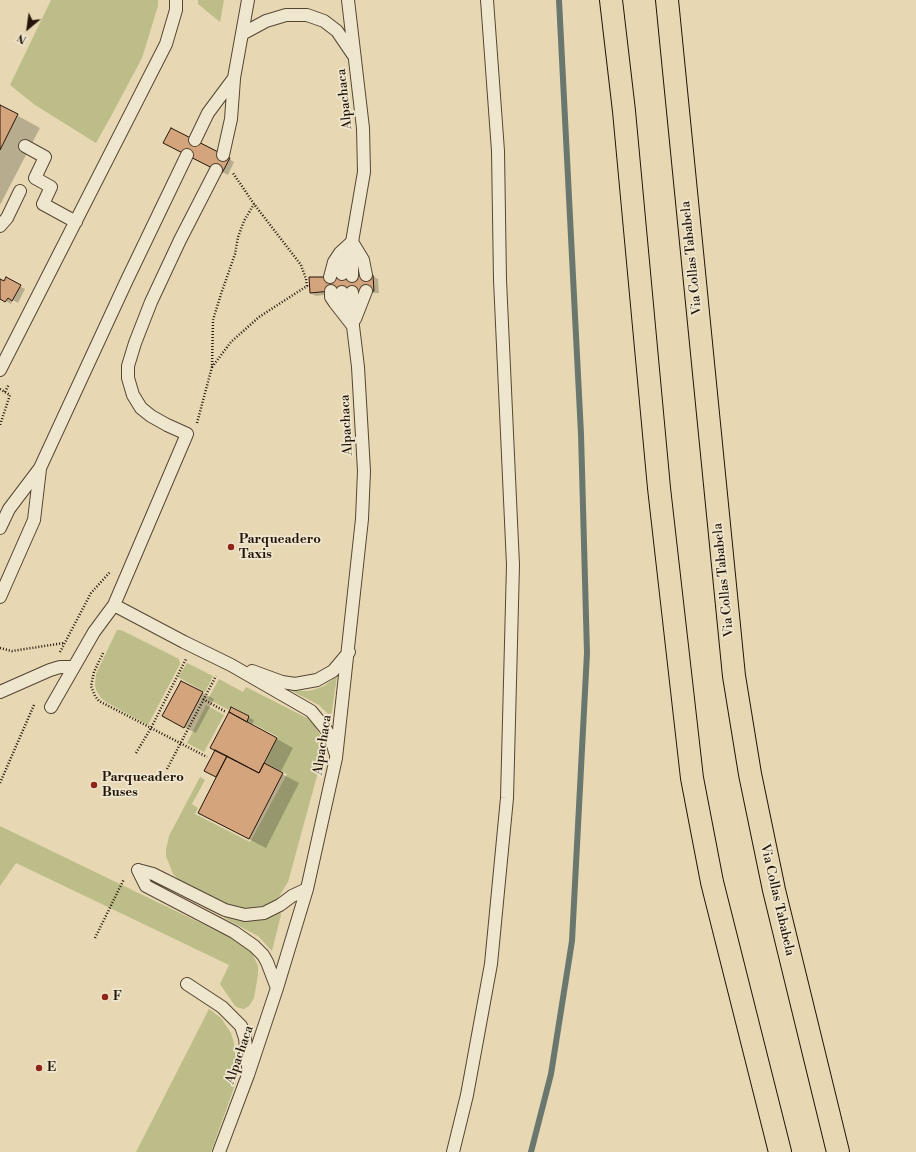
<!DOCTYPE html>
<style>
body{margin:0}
#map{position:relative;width:916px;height:1152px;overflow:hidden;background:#e7d8b3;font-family:"Libre Bodoni",serif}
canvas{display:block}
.north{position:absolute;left:8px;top:8px;width:40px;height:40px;-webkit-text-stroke:3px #efe6ce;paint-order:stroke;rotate:209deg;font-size:11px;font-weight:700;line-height:16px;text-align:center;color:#24150a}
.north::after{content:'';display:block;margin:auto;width:14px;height:18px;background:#24150a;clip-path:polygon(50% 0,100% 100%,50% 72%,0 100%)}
</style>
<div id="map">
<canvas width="916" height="1152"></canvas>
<div class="north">N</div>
</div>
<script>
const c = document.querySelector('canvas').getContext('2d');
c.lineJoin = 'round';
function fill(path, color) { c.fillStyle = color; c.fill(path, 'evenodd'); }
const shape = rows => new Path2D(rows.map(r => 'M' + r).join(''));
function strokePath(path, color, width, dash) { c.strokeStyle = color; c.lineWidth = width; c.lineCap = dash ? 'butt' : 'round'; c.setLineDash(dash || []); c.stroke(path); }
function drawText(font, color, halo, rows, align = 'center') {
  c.font = font + ' "Libre Bodoni",serif'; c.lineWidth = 3.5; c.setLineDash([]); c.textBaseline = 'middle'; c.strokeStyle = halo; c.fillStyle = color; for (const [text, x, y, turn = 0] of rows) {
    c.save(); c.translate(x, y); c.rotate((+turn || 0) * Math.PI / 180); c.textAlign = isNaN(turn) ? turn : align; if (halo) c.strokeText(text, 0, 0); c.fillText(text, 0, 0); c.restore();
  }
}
const green = shape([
 [51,0,158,0,158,6,142,58,110,118,96,143,35,105,10,85],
 [198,0,224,0,220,22,198,4],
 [117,630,121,630,179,659,180,664,148,725,106,702,101,698,96,690,95,685,96,674],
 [187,663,213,676,205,692,178,677],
 [337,676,331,717,319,705,290,690,306,691,313,690,324,686],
 [219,679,243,692,246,687,307,718,314,725,320,735,323,747,323,754,288,882,278,898,267,905,257,908,244,909,230,906,187,885,178,879,173,874,166,856,166,850,169,836,200,777,205,780,192,804,198,808,195,814,250,842,287,774,265,763,278,737,248,721,250,716,231,706,229,710,208,699],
 [206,705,224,715,204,752,187,743],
 [0,826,246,945,252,953,258,966,258,975,254,998,249,1006,244,1009,239,1008,235,1006,220,984,229,965,16,863,0,886],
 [280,912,281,915,272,951,258,936,224,918,224,917,242,920],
 [209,1009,221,1018,231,1033,234,1043,237,1067,236,1082,211,1152,136,1152]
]);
const shadow = shape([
 [0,106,40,128,0,205],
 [170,146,229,159,234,162,228,175],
 [373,276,378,279,379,293,348,294,337,293,316,296,310,293,352,277],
 [6,279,25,289,18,303,13,300,11,304,0,298,0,280,4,282],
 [181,682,214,699,196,733,174,722],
 [232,709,254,720,252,725,293,748,280,773,299,783,266,848,216,822,218,777,210,773,216,750]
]);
const stream = shape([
 [531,1152,551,1074,572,941,587,653,581,434,559,0]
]);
const building = shape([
 [0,105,18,114,0,150,0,105],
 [171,128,230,158,222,173,163,143,171,128],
 [342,274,352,276,373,275,374,291,352,292,331,291,310,293,309,277,330,277,342,274],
 [6,277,21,285,12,301,8,298,5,302,0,299,0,279,4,281,6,277],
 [181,681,203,692,184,728,162,716,181,681],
 [231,707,249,716,247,722,229,712,231,707],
 [229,712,277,738,259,773,210,748,229,712],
 [215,750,227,756,216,777,204,771,215,750],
 [227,756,259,773,264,763,283,773,249,839,198,813,227,756]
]);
const path = shape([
 [212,367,231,342,259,317,307,286,306,279,301,265,254,204,233,173],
 [0,389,10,395,0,425],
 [5,392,9,384],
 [197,423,212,367,213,320,221,294,235,254,238,237,244,221,254,204],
 [0,648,12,651,64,643],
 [60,652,91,593,110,572],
 [103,653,94,672,91,686,95,696,99,701,207,757],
 [203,699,226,712],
 [136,753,151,728,186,659],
 [167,769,216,676],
 [0,783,34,705],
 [95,938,124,879]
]);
const lane = shape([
 [348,0,363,128,364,172,352,242,352,276],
 [242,34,266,21,286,15,307,15,324,21,337,31,354,56],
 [195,140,208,113,234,78,248,0],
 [25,146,45,157,35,178,51,187,43,204,76,222],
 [223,155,231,119,234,79],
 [0,226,7,218,20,191],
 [352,242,363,260,366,275],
 [342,274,348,255],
 [330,277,334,262,340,253,352,242],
 [331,291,331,297,335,303,353,326],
 [342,292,348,311],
 [355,319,366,291],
 [0,370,166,44,176,10,176,0],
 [0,528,9,509,40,468,126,282,187,155],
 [0,597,34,520,40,469],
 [114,605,184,642,231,665,311,711,325,728,331,738,335,752],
 [252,671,282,682,295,684,317,680,333,671,349,652],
 [0,692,50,670,60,667,73,667],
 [51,707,94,632,114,605,187,434,167,425,151,416,141,408,133,395,128,378,128,366,135,343,151,302,180,240,216,170],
 [138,870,146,886,234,932,254,946,263,955,267,962,277,988],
 [138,870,153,874,225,910,245,915,264,913,280,905,292,896,307,889],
 [187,984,222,1007,241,1026,245,1038,248,1067],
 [219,1152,248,1075,277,988,307,889,336,758,362,519,364,471,358,367,353,326,352,292],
 [453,1152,467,1095,491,964,507,798,513,565,500,280,498,151,487,0]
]);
const highway = shape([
 [611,0,624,111,659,488,692,778,712,882,780,1152],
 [667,0,734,676,750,774,774,890,838,1152]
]);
const markers = [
 [231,547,4,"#8f2418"],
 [94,785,4,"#8f2418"],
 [105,997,4,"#8f2418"],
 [39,1068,4,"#8f2418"]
];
const streetNames = [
 ["Alpachaca",345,99,-96],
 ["Via Collas Tababela",692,258,-96],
 ["Alpachaca",347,425,-93],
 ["Via Collas Tababela",724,580,-96],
 ["Alpachaca",323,745,-81],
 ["Via Collas Tababela",777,900,77],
 ["Alpachaca",240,1055,-71]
];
const poiNames = [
 ["Parqueadero",239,540],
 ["Taxis",239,555],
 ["Parqueadero",102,778],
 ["Buses",102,793],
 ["F",113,997],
 ["E",47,1068]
];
fill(green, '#bcbd88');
fill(shadow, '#0003');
strokePath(stream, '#69776f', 6);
fill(building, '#d4a57d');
strokePath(building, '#24150a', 1);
strokePath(lane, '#554634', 14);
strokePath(highway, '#24150a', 24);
strokePath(path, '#24150a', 2.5, [1, 2]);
strokePath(lane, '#efe6ce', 12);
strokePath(highway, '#e7d8b3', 22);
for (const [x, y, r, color] of markers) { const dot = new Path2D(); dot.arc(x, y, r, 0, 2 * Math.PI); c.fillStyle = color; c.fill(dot); strokePath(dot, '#efe6ce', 1.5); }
drawText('13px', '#24150a', '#efe6ce', streetNames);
drawText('bold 13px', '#24150a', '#efe6ce', poiNames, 'left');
</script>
